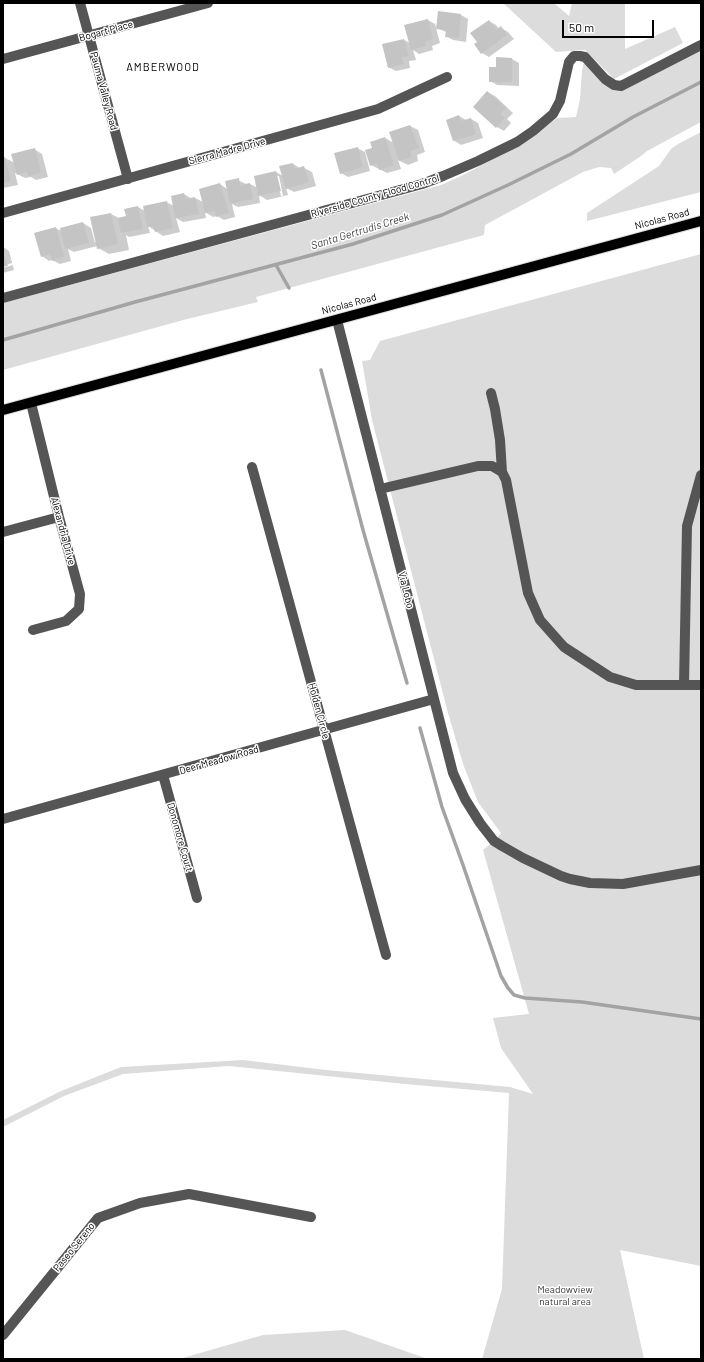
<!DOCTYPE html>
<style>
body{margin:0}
#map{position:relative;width:704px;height:1362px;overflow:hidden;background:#fff;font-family:Barlow,sans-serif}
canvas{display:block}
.frame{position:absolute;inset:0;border:4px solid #000;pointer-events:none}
.scale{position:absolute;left:562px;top:20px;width:92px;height:18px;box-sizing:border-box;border:2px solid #000;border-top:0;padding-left:5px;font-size:12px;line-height:14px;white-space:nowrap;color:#000;-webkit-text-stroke:3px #fff;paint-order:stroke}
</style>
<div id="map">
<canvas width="704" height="1362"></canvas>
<div class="frame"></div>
<div class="scale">50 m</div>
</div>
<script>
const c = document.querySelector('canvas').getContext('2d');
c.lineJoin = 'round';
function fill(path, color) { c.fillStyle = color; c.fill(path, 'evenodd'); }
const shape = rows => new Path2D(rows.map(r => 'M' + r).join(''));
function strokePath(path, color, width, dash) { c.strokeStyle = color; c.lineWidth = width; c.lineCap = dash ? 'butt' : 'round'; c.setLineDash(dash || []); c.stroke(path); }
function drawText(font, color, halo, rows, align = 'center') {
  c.font = font + ' Barlow,sans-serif'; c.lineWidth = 3; c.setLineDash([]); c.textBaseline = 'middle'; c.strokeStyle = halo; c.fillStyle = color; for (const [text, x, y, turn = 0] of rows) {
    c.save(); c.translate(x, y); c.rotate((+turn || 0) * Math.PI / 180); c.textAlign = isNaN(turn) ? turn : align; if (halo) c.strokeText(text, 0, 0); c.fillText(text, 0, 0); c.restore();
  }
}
const green = shape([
 [503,3,554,3,569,16,572,3,625,3,625,49,675,27,683,43,614,79,585,50,556,52],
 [701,47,701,122,647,151,641,156,614,174,611,168,599,167,583,172,485,225,484,235,256,297,258,302,187,319,3,370,3,303,441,185,461,176,521,145,557,118,576,117,580,99,582,71,584,61,613,87],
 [701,132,701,192,587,221,587,213,659,166,671,149,678,144],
 [701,254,701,1266,620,1250,644,1359,482,1359,502,1289,509,1093,405,1084,229,1066,123,1074,64,1096,3,1127,3,1120,61,1091,121,1067,243,1060,326,1070,510,1087,533,1094,501,1048,493,1018,529,1014,483,850,494,841,501,833,478,802,463,764,448,713,372,420,362,361,370,360,380,341],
 [345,1330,428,1359,179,1359,263,1335]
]);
const shadow = shape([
 [439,12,461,15,468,19,466,42,453,40,446,36,446,32,437,28],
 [428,20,435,24,440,43,432,46,433,50,419,54,413,50,416,60,409,61,410,68,396,71,388,67,383,45,404,40,410,43],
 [489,21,496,25,499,29,501,28,508,32,514,39,489,57,482,53,478,42],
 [497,58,512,59,519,63,519,86,497,85,490,81,497,68],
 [487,92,495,96,513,113,507,119,511,123,504,131,497,127],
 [459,116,466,120,471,119,478,123,483,138,461,145,453,140],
 [410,126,418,130,425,152,417,155,418,161,408,165,398,160,401,169,387,173,371,165,374,149,385,138,394,143],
 [357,148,365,152,370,171,348,177,341,173],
 [34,149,42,154,48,177,36,180,31,177,25,178,15,173,18,185,3,188,3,158,5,158,15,163],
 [293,164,300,168,304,168,312,172,316,186,294,192,286,188,288,195,267,200,259,195,260,203,238,207,232,204,235,217,224,220,217,216,213,217,205,212,206,218,183,222,176,218,180,232,163,236,148,226,150,233,129,237,126,235,129,250,109,254,98,248,97,246,74,252,68,249,71,261,60,264,52,260,49,261,42,256,55,228,62,231,83,223,91,228,95,243,96,242,111,214,119,218,127,217,138,207,145,211,166,202,174,206,184,194,192,199,195,198,203,202,220,184,227,189,238,180,246,184,250,184,258,188,276,172,283,176],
 [276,176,279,176,283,196,281,196],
 [3,247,9,251,14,270,3,273,3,268,13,265,12,263,3,266]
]);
const stream = shape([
 [276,265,289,288],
 [3,340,135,302,353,244,442,215,508,185,571,154,633,117,701,82],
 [321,370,363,530,407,683],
 [420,728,442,807,463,865,501,976,508,988,514,995,525,998,582,1002,701,1019]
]);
const building = shape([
 [438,11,461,14,459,38,445,37,446,30,436,29],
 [428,19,433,39,425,42,426,46,411,50,404,25],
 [489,20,496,30,501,26,507,35,481,54,474,44,477,42,470,33],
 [404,39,409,56,402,57,404,64,388,68,382,44],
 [496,57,512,58,512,82,489,82,489,67,496,67],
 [487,91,506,108,500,114,505,118,496,128,473,107],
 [459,115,461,121,471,118,476,134,453,141,446,120],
 [410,125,419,148,410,151,412,157,399,161,389,132],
 [385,137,394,165,379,170,377,163,370,166,365,150,372,148,370,142],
 [358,147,363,167,340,174,334,153],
 [35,148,41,173,28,176,27,172,17,175,11,154],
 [3,157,5,157,11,181,3,183],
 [293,163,295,169,304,166,309,182,286,189,279,166],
 [276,171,281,191,258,196,254,176],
 [239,178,240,185,250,183,253,199,230,204,225,181],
 [220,183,229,213,216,217,214,211,205,213,199,189],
 [184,193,186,199,195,197,199,214,175,218,171,196],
 [167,201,173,228,155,232,153,226,147,227,143,206],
 [138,206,143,229,121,233,118,218,126,216,124,209],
 [111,213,118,244,97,249,90,217],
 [83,222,89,243,65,249,60,228],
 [56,227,64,257,52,261,50,254,41,257,34,233],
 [3,251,8,266,3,267]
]);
const minor = shape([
 [80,3,128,179],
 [3,59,208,3],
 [3,213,378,109,447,77],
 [3,298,422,184,443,176,478,161,517,142,533,131,553,114,560,101,569,62,574,56,580,56,585,57,605,79,614,85,621,86,701,45],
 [337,320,453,773,465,799,480,823,494,841,502,846,523,858,561,876,570,879,590,883,623,884,701,870],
 [491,393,495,409,500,440,502,472],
 [31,403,59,517,80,594,79,609,66,621,33,630],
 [252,467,386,955],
 [380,489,478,466,492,466,502,472,506,480,528,593,540,620,564,647,610,677,636,685,701,685],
 [3,532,59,517],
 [684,685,687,526,701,475],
 [163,775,197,898],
 [3,819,434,699],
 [3,1335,98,1218,140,1203,189,1194,311,1217]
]);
const major = shape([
 [3,410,701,221]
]);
const streetNames = [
 ["Bogart Place",106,31,-15],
 ["Pauma Valley Road",104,91,75],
 ["Sierra Madre Drive",227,151,-15],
 ["Riverside County Flood Control",375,196,-16],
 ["Nicolas Road",662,219,-15],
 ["Nicolas Road",349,304,-15],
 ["Alexandria Drive",63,531,75],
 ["Via Lobo",406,590,76],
 ["Holden Circle",319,711,75],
 ["Deer Meadow Road",219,760,-16],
 ["Donomore Court",180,837,74],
 ["Paseo Sereno",74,1247,-51]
];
const parkNames = [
 ["Meadowview",565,1290],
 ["natural area",565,1302]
];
const neighbourhoodNames = [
 ["AMBERWOOD",163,67]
];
const waterNames = [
 ["Santa Gertrudis Creek",360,231,-17]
];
fill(green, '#dcdcdc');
fill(shadow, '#0003');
strokePath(stream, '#a3a3a3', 3.5);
fill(building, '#c4c4c4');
strokePath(major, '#dbdbdb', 12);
strokePath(minor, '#555', 10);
strokePath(major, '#000', 10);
drawText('10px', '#000', '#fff', streetNames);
drawText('10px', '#333', '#fff', parkNames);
c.letterSpacing = '1px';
drawText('11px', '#000', '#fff', neighbourhoodNames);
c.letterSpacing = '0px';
drawText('italic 11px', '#444', '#fff', waterNames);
</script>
